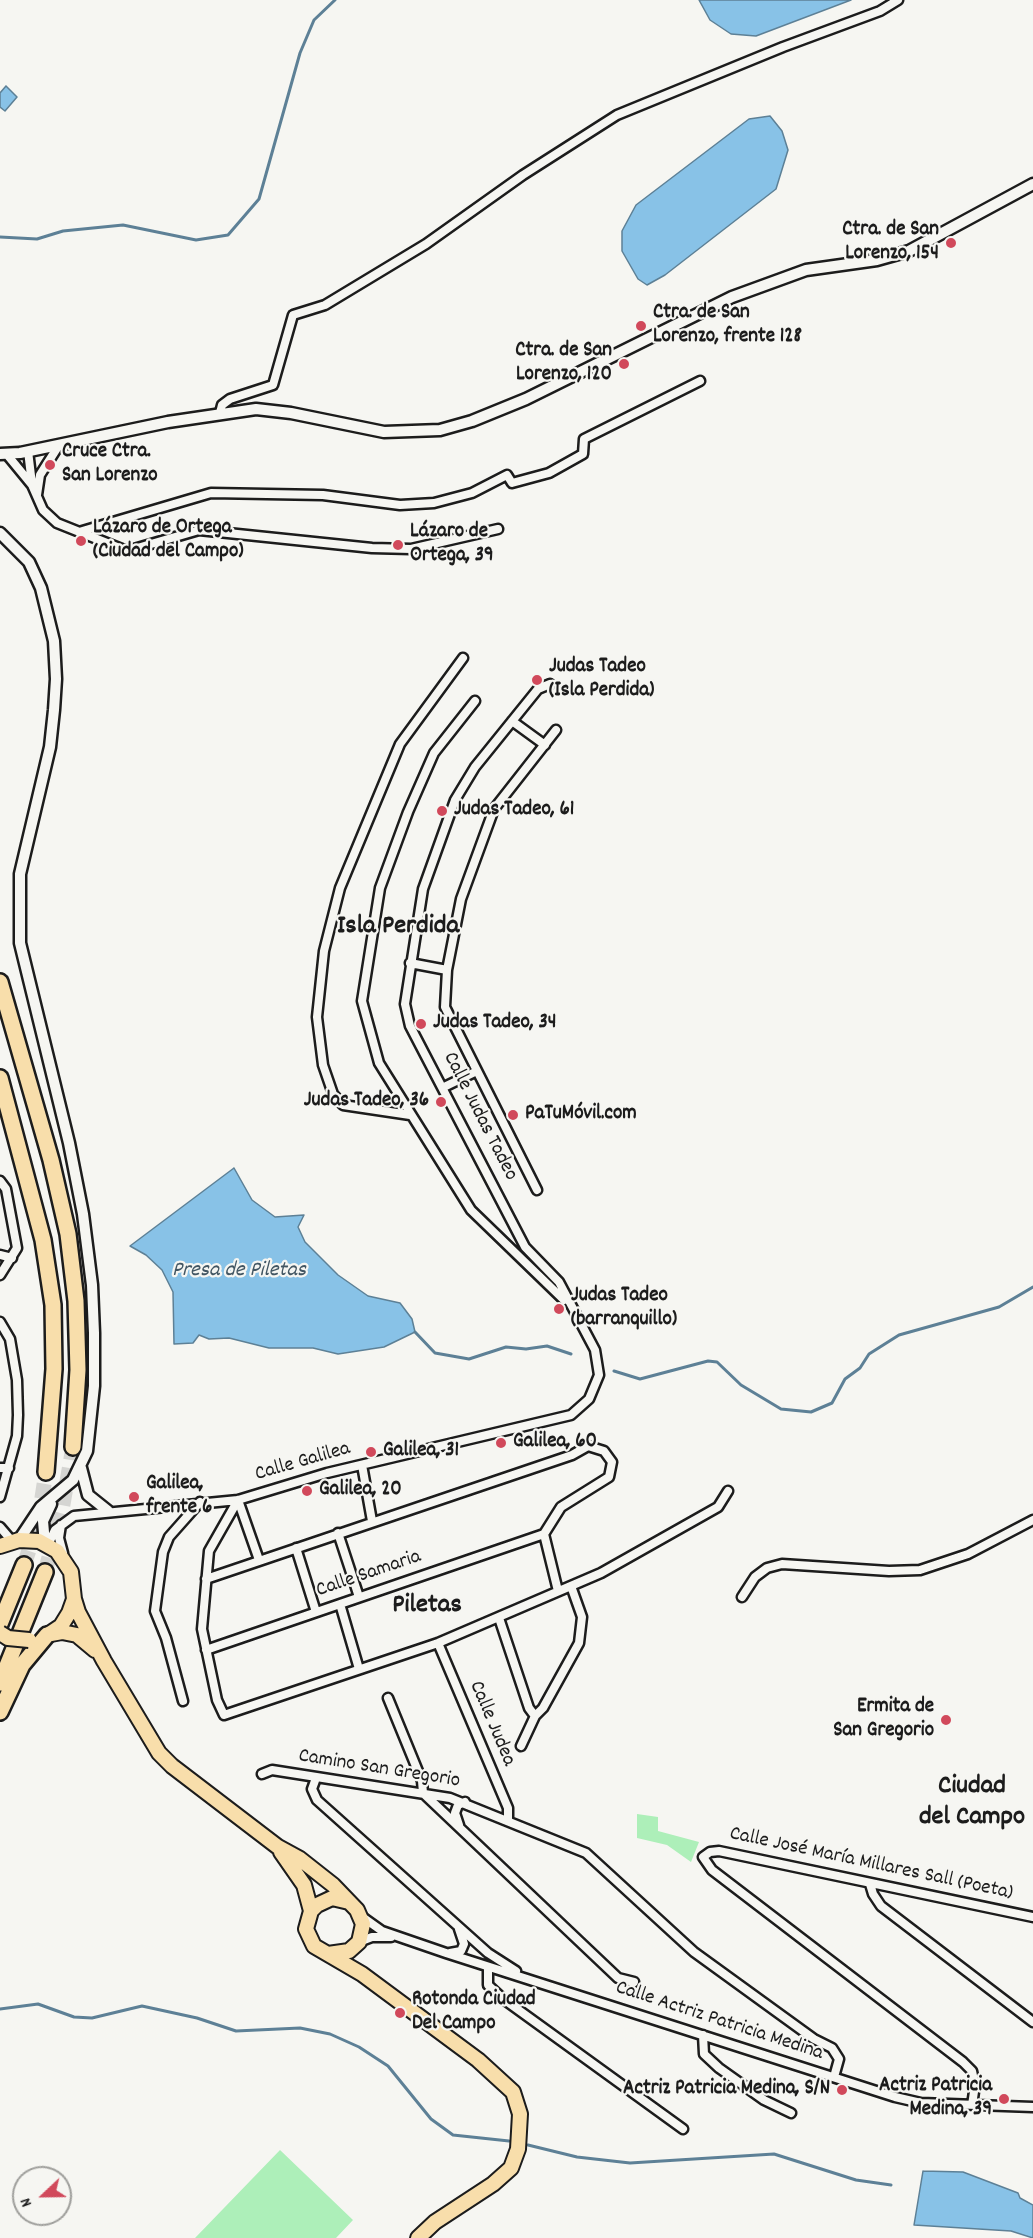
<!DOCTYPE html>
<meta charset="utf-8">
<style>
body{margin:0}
#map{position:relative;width:1033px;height:2238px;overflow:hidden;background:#f6f6f2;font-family:Dekko,sans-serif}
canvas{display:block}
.north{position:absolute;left:12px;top:2166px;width:60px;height:60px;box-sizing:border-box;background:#f6f6f2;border:2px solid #9f9f9c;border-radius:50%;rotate:248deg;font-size:16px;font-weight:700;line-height:24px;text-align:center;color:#1c1c1c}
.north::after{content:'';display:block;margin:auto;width:21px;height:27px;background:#d1495b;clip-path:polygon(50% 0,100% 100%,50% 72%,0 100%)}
</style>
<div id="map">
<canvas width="1033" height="2238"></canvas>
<div class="north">N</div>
</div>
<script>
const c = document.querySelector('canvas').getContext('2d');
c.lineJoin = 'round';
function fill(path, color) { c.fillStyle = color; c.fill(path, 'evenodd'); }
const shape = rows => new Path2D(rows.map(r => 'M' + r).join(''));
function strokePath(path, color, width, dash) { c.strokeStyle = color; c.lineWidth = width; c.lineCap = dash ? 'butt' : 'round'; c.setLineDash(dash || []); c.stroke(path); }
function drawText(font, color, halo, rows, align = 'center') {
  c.font = font + ' Dekko,sans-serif'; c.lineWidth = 4.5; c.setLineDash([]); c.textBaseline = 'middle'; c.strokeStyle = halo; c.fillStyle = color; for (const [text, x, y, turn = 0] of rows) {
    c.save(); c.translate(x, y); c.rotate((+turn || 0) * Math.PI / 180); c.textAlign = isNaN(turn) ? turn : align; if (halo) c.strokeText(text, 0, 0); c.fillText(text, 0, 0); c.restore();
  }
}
const green = shape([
 [637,1814,658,1817,658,1831,699,1842,691,1862,667,1845,637,1838],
 [280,2150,353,2220,336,2238,195,2238]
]);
const water = shape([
 [699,0,851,0,756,36,731,34,710,20,699,0],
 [6,86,17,97,5,111,0,107,0,93,6,86],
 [770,116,782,131,788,150,776,189,665,275,647,285,638,279,622,251,622,231,636,205,749,119,770,116],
 [234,1168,252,1200,275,1217,304,1215,298,1227,305,1242,338,1275,368,1296,400,1303,412,1319,415,1332,384,1347,338,1354,313,1348,269,1348,229,1338,209,1339,199,1335,193,1343,174,1344,173,1292,162,1270,146,1255,130,1246,234,1168],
 [923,2171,963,2172,1018,2193,1020,2198,1033,2205,1033,2238,1011,2231,914,2225,923,2171]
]);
const stream = shape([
 [0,237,37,239,63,231,123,225,196,240,228,235,259,199,300,53,314,20,335,0],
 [415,1332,435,1353,469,1359,506,1347,526,1349,547,1346,571,1354],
 [614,1371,640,1379,708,1361,717,1362,741,1385,781,1409,811,1412,832,1403,845,1379,860,1368,869,1354,899,1335,999,1307,1033,1287],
 [0,2009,38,2004,74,2017,92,2018,142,2006,197,2018,236,2031,300,2028,330,2034,359,2047,388,2066,431,2119,453,2135,509,2141],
 [528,2145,577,2157,630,2163,774,2154,856,2180,891,2185]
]);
const motorwayTunnel = shape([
 [24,1565,38,1523,46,1472],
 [45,1572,62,1510,73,1447]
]);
const minor = shape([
 [220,413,222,405,230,399,273,385,293,315,325,305,426,244,523,175,617,115,783,47,880,11,898,0],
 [28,451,32,484],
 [9,457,32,485,43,510,57,523,127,551,199,530,372,548,411,549,498,529],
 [37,495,40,475,59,445],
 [79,532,211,493,323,495,400,505,434,503,472,493,507,475,512,483,549,473,583,454,584,439,700,381],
 [475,701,434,753,408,812,380,888,362,1001,379,1063,471,1210,564,1300],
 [512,721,545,745],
 [410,963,447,970],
 [444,1087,477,1071],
 [410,1115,343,1105,333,1094,323,1065,317,1017,324,951,340,888,400,744,463,658],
 [0,1181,6,1189,17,1248,0,1275],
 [537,1190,445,1007,447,970,461,899,494,809,556,730],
 [0,1255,12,1258],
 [0,1322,10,1339,17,1380,18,1415,17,1436,0,1497],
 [362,1465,372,1521],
 [0,1468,9,1468],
 [238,1500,209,1551,202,1629,217,1700,224,1715,438,1643,601,1573,718,1507,728,1491],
 [238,1500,259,1560],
 [61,1525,59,1538,63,1553],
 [0,1527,12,1541],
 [338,1533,359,1597],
 [48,1545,55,1530,74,1516,238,1500,327,1473,571,1415,589,1399,599,1375,595,1350,559,1282,525,1247,410,1026,405,1004,423,889,455,800,475,767,538,689,550,684],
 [296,1548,316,1612],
 [206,1579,572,1455,588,1446,604,1451,612,1462,609,1477,561,1507,544,1534,558,1591],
 [742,1597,755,1577,767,1568,782,1564,889,1571,920,1570,968,1554,1033,1520],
 [340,1604,359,1669],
 [499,1618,529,1708,535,1716],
 [438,1643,508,1808,508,1819],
 [206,1650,544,1534],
 [388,1698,422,1781,423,1793,618,1978,634,1982],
 [183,1701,166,1638,155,1611,163,1552,169,1537,200,1502],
 [521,1746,535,1716,543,1708,579,1643,582,1617,571,1586],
 [262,1774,272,1770,450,1798,586,1853,694,1952,814,2039,832,2048,839,2059,834,2077],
 [316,1778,312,1789,317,1800,488,1953,516,1971],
 [459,1825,455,1813,458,1805,465,1802],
 [870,1884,873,1894,881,1906,1033,2022],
 [361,1916,382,1931,446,1953,895,2097,921,2103,1033,2107],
 [359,1942,372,1937,391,1937],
 [450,1953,461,1951,464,1944,459,1929],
 [488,1967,488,1985,502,1998,683,2129],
 [703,2035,704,2054,719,2068,764,2100,791,2113],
 [972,2105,975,2085,972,2071,963,2062,712,1870,703,1857,710,1852,719,1851,1033,1917]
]);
const tertiary = shape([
 [0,454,20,453,168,422,256,409,291,413,384,432,440,430,472,421,526,399,732,297,806,270,877,260,909,251,1033,184],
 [0,533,29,562,41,588,54,641,56,679,54,710,50,747,20,874,20,943,69,1143,83,1214,92,1285,94,1333,94,1386,87,1451,73,1480,41,1507,19,1540],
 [81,1468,88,1495,108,1511],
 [45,1544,43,1521,51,1504]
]);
const primary = shape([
 [0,1546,19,1540,39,1541,57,1551,71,1572,74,1599,69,1613,61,1626,49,1634],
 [74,1599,78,1612,104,1661,159,1753,172,1766,278,1847,300,1859,333,1885,357,1910,363,1924,359,1942,349,1951,328,1954],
 [51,1634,62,1632,77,1635,95,1650],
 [281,1852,304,1885,311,1911],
 [349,1902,332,1898,317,1905,311,1911,306,1929,314,1946,362,1974,478,2060,513,2092,520,2114,518,2149,511,2168,493,2184,435,2222,418,2238]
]);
const motorway = shape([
 [0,982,51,1160,68,1234,76,1301,78,1370,73,1447],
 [0,1078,43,1240,53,1305,54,1369,46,1472],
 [0,1624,24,1565],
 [0,1683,45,1572],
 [0,1712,22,1665,47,1635]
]);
const primaryBridge = shape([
 [0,1633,8,1638,29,1640]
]);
const markers = [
 [951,243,6,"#d1495b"],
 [641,326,6,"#d1495b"],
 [624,364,6,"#d1495b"],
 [50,465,6,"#d1495b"],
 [81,541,6,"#d1495b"],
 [398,545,6,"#d1495b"],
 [537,680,6,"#d1495b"],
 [442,811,6,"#d1495b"],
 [421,1024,6,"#d1495b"],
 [441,1102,6,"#d1495b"],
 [513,1115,6,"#d1495b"],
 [559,1309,6,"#d1495b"],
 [501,1443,6,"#d1495b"],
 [371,1452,6,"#d1495b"],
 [307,1491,6,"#d1495b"],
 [134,1497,6,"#d1495b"],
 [946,1720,6,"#d1495b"],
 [400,2013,6,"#d1495b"],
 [842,2090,6,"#d1495b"],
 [1004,2099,6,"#d1495b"]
];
const poiNames = [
 ["Ctra. de San",939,231,"right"],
 ["Lorenzo, 154",939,255,"right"],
 ["Ctra. de San",653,314],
 ["Lorenzo, frente 128",653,338],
 ["Ctra. de San",612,352,"right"],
 ["Lorenzo, 120",612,376,"right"],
 ["Cruce Ctra.",62,453],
 ["San Lorenzo",62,477],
 ["Lázaro de Ortega",93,529],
 ["(Ciudad del Campo)",93,553],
 ["Lázaro de",410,533],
 ["Ortega, 39",410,557],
 ["Judas Tadeo",549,668],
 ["(Isla Perdida)",549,692],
 ["Judas Tadeo, 61",454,811],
 ["Judas Tadeo, 34",433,1024],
 ["Judas Tadeo, 36",429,1102,"right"],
 ["PaTuMóvil.com",525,1115],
 ["Judas Tadeo",571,1297],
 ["(barranquillo)",571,1321],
 ["Galilea, 60",513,1443],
 ["Galilea, 31",383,1452],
 ["Galilea,",146,1485],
 ["frente 6",146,1509],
 ["Galilea, 20",319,1491],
 ["Ermita de",934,1708,"right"],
 ["San Gregorio",934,1732,"right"],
 ["Rotonda Ciudad",412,2001],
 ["Del Campo",412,2025],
 ["Actriz Patricia",992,2087,"right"],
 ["Medina, 39",992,2111,"right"],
 ["Actriz Patricia Medina, S/N",830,2090,"right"]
];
const streetNames = [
 ["Calle Judas Tadeo",479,1117,63],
 ["Calle Galilea",303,1463,-16],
 ["Calle Samaria",369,1575,-19],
 ["Calle Judea",491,1724,67],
 ["Camino San Gregorio",379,1770,9],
 ["Calle José María Millares Sall (Poeta)",871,1865,12],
 ["Calle Actriz Patricia Medina",719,2022,18]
];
const waterNames = [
 ["Presa de Piletas",239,1272]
];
const districtNames = [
 ["Isla Perdida",398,928],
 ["Piletas",427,1607],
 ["Ciudad",972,1788],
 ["del Campo",972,1819]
];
fill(green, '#adefb9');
fill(water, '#88c2e7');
strokePath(water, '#5d8096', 1.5);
strokePath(stream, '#5d8096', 3);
strokePath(motorwayTunnel, '#d5d5d2', 15, [15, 8]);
strokePath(minor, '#1c1c1c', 13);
strokePath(tertiary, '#1c1c1c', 15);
strokePath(primary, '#1c1c1c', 18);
strokePath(motorway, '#1c1c1c', 20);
strokePath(minor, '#f6f6f2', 8);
strokePath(tertiary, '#f6f6f2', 10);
strokePath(primary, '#f8deab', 14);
strokePath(motorway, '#f8deab', 15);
strokePath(primaryBridge, '#1c1c1c', 18, []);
strokePath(primaryBridge, '#f8deab', 14);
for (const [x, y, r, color] of markers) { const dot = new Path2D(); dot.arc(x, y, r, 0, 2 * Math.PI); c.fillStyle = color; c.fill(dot); strokePath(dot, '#f6f6f2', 2); }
drawText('bold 21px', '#1c1c1c', '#f6f6f2', poiNames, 'left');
drawText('21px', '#1c1c1c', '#f6f6f2', streetNames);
drawText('italic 22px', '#425663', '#f6f6f2', waterNames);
drawText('bold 27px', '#1c1c1c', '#f6f6f2', districtNames);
</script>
